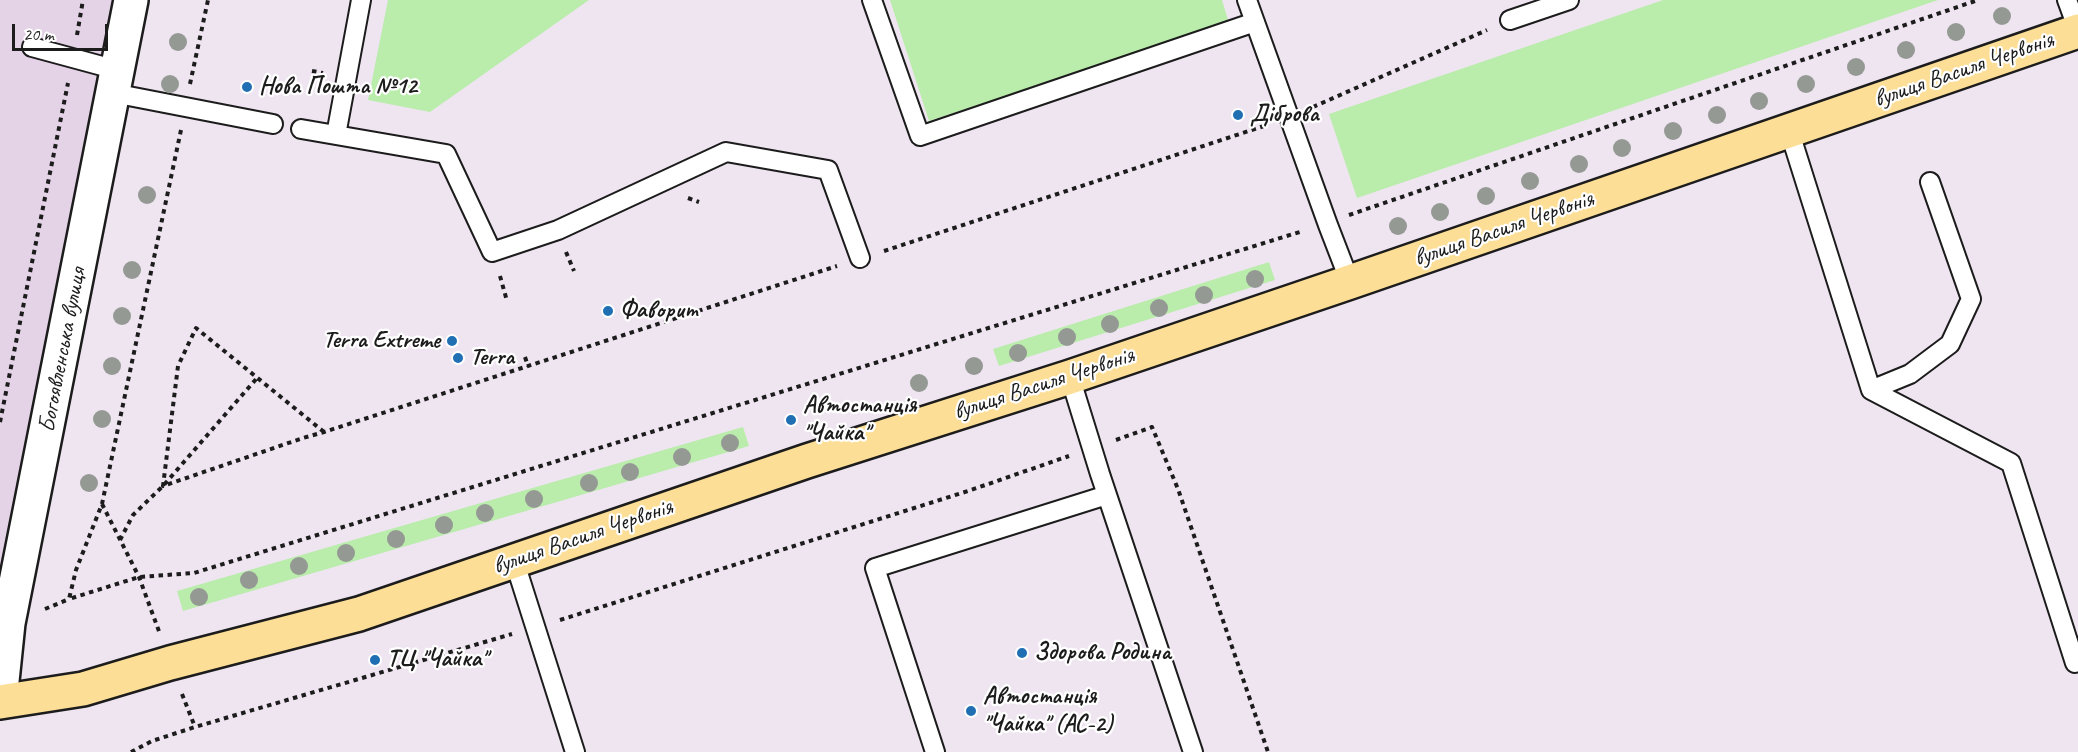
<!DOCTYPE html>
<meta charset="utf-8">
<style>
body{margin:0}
#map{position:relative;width:2078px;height:752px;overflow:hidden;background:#efe5f1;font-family:Caveat,sans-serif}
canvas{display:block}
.scale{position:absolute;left:12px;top:24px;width:96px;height:27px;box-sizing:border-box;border:3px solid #1c1c1c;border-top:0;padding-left:8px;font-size:18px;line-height:21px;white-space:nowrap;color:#1c1c1c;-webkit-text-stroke:4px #fff;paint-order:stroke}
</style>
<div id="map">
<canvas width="2078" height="752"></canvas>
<div class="scale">20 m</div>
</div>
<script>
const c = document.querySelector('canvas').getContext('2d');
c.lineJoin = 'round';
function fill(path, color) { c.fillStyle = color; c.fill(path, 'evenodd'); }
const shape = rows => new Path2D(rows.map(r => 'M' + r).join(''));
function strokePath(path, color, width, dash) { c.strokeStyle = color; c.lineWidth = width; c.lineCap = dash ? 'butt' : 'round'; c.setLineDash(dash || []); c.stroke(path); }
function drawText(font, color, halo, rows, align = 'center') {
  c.font = font + ' Caveat,sans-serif'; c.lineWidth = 4.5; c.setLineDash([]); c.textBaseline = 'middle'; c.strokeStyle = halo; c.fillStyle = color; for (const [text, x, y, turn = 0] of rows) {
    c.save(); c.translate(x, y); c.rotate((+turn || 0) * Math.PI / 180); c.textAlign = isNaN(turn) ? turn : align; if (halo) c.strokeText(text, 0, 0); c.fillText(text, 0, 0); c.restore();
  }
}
const built = shape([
 [0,0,131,0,0,700]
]);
const green = shape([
 [388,0,589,0,430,112,368,100],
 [890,0,1222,0,1229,23,929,121],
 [1663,0,1938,0,1357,198,1329,114],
 [1269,262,1275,280,999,366,993,349],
 [743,427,749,446,183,611,177,591]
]);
const path = shape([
 [77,35,83,0],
 [312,71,323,73],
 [190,84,208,0],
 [1313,107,1487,30],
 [181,130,102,504,76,570,69,599,139,577,194,573,1303,231],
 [688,198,699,202],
 [1349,215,1978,0],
 [884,251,1267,125],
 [566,252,574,271],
 [500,276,507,301],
 [525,357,528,366],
 [0,422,68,83],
 [324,432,196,328,178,366,163,486,303,438,324,432,837,266],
 [1116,440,1152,427,1178,489,1268,752],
 [102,504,139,577,160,634],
 [120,540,133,515,163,486,257,378],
 [45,609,69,599],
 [560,620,968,491,1069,456],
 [182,694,195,727],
 [131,752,152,741,195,727,512,634]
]);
const lane = shape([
 [872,0,920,136,1255,22],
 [1247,0,1328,225,1350,282],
 [2067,0,2078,30],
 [1510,20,1569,0],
 [32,47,117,70],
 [113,93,273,124],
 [301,129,446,154,492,252,558,230,726,152,828,170,860,258],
 [1789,130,1871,390,1910,374,1950,344,1971,299,1930,182],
 [336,135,361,0],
 [1070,377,1100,474,1193,752],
 [1871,390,2011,463,2075,663],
 [514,560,575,752],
 [935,752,875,568,1107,495]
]);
const secondary = shape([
 [0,700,8,623,131,0]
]);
const primary = shape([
 [0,702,83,689,170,663,359,614,807,461,1070,377,1350,282,2078,31]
]);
const trees = [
 [2002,16],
 [1956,32],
 [178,42],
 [1906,50],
 [1856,67],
 [170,84],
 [1806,84],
 [1759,101],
 [1717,115],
 [1673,131],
 [1622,148],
 [1579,164],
 [1530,181],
 [147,195],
 [1486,196],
 [1440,212],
 [1398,226],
 [132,270],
 [1255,279],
 [1204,295],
 [1159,308],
 [122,316],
 [1110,324],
 [1067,337],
 [1018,353],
 [112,366],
 [974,366],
 [919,383],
 [102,419],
 [730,443],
 [682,457],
 [630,472],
 [89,483],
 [589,483],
 [534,499],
 [485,513],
 [444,525],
 [396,539],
 [346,553],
 [299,566],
 [249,580],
 [199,597]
];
const markers = [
 [247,87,6,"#1f6fb2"],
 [1238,115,6,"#1f6fb2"],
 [608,311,6,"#1f6fb2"],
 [452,341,6,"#1f6fb2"],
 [458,358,6,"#1f6fb2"],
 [791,420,6,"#1f6fb2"],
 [1022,653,6,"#1f6fb2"],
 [375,660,6,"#1f6fb2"],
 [971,711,6,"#1f6fb2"]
];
const streetNames = [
 ["вулиця Василя Червонія",1964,70,-19],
 ["вулиця Василя Червонія",1504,229,-19],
 ["Богоявленська вулиця",63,350,-79],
 ["вулиця Василя Червонія",1044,384,-18],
 ["вулиця Василя Червонія",583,537,-19]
];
const poiNames = [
 ["Нова Пошта №12",259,87],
 ["Діброва",1250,115],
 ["Фаворит",620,311],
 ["Terra Extreme",440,341,"right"],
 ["Terra",470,358],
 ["Автостанція",803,406],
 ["\"Чайка\"",803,434],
 ["Здорова Родина",1034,653],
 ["ТЦ \"Чайка\"",387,660],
 ["Автостанція",983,697],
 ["\"Чайка\" (АС-2)",983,725]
];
fill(built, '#e4d2e7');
fill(green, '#baecac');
strokePath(lane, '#1c1c1c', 22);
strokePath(secondary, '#1c1c1c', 38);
strokePath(primary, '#1c1c1c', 38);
strokePath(path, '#1c1c1c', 4, [4.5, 4.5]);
strokePath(lane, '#fff', 18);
strokePath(secondary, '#fff', 33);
strokePath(primary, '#fdde96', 33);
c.fillStyle = '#959994';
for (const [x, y] of trees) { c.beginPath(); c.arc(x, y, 9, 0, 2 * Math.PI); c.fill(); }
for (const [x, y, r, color] of markers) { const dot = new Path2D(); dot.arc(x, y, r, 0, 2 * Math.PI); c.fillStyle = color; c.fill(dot); strokePath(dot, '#fff', 2); }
drawText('24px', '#1c1c1c', '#fff', streetNames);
drawText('bold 24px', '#1c1c1c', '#fff', poiNames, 'left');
</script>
